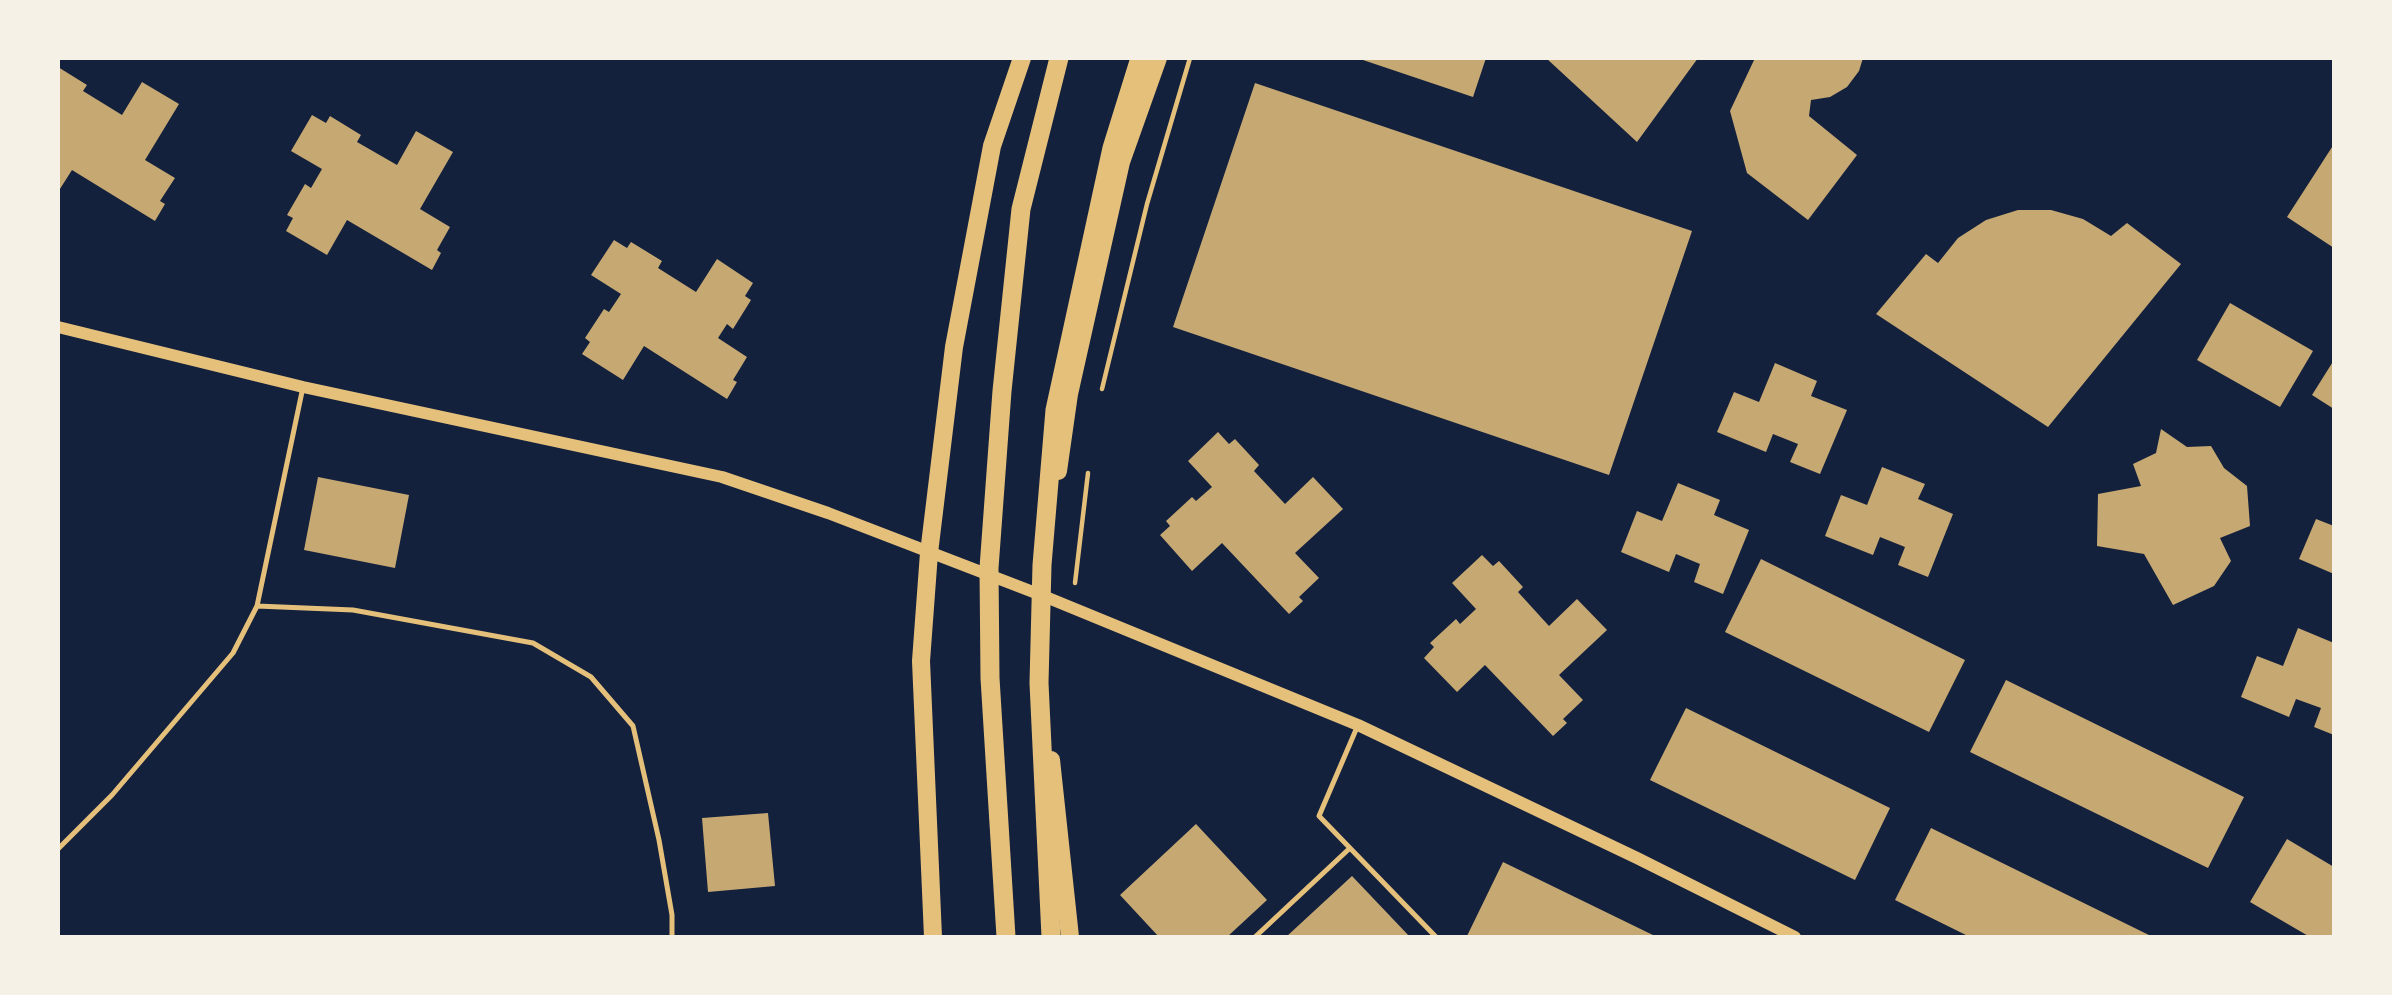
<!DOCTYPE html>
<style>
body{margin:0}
#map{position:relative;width:2392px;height:995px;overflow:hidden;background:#14213d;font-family:"PT Serif",serif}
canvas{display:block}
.frame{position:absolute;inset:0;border:60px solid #f6f1e7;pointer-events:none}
</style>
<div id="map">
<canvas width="2392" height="995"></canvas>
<div class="frame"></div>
</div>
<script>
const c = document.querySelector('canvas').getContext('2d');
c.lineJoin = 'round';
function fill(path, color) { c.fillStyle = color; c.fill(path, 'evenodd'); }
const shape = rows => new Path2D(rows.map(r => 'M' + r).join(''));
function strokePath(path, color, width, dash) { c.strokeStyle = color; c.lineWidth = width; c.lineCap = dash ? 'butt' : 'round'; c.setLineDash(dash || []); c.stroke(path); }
const building = shape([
 [1364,58,1486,58,1473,97,1363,60],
 [1546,58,1698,58,1637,142],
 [1755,58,1863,58,1859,71,1847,87,1830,97,1811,100,1809,116,1857,155,1808,220,1747,173,1730,111],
 [58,67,87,85,83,91,122,115,142,82,179,104,145,160,175,178,160,201,165,204,155,221,72,170,58,192],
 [1255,83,1692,231,1609,475,1173,327],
 [312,115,326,123,330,116,361,135,357,142,397,165,416,131,453,152,420,209,450,227,437,250,441,253,432,270,347,220,327,255,286,231,293,218,287,215,305,184,311,188,322,169,291,151],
 [2334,144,2334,248,2287,217],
 [2018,210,2051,210,2083,219,2111,236,2127,223,2181,264,2048,427,1876,314,1926,254,1938,263,1958,238,1986,220],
 [614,240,627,248,631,242,662,261,658,268,696,292,717,259,753,283,745,296,751,300,733,329,727,324,718,338,747,357,733,380,737,382,727,399,644,346,623,380,582,354,590,342,585,338,604,309,609,312,621,294,591,275],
 [2230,303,2313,351,2280,407,2197,360],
 [2334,360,2334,409,2312,395],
 [1775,363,1817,381,1811,396,1847,410,1820,474,1790,462,1798,444,1773,434,1766,452,1717,432,1734,392,1759,402],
 [2161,429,2187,447,2211,446,2224,468,2247,486,2250,526,2220,538,2231,561,2214,586,2173,605,2144,554,2097,546,2098,494,2141,486,2133,464,2156,453],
 [1218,432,1229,444,1235,439,1259,465,1254,471,1285,504,1313,477,1343,509,1295,553,1319,578,1299,597,1303,601,1289,614,1222,543,1192,571,1160,535,1170,526,1166,521,1192,497,1196,501,1212,487,1188,461],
 [1882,467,1925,484,1918,499,1953,514,1928,577,1898,565,1905,547,1880,537,1873,555,1825,536,1841,495,1867,505],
 [318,477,409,495,395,568,304,550],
 [1678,483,1720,500,1714,515,1749,530,1723,594,1694,582,1700,564,1676,554,1669,572,1621,552,1637,511,1662,521],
 [2316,519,2334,526,2334,574,2299,559],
 [1482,555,1493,566,1499,561,1523,587,1518,592,1549,626,1577,599,1607,630,1559,675,1583,700,1563,719,1567,723,1553,736,1485,665,1457,692,1424,658,1434,647,1430,643,1456,619,1460,624,1476,609,1452,583],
 [1761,559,1965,660,1929,732,1725,632],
 [2298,628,2334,643,2334,735,2314,727,2321,708,2296,699,2289,717,2241,697,2257,656,2283,666],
 [2006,680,2244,797,2208,868,1970,752],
 [1686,708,1890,808,1855,880,1650,780],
 [768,813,775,886,708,892,702,818],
 [1196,824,1267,900,1227,937,1159,937,1120,895],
 [1931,828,2153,937,1970,937,1895,900],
 [2287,839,2334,867,2334,937,2310,937,2250,902],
 [1503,862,1657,937,1467,936],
 [1352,876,1410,937,1286,937]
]);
const path = shape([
 [1102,389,1147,204,1190,58],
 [1075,583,1088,473]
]);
const service = shape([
 [257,606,353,610,533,643,591,677,633,726,659,840,672,915,672,937],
 [1358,725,1319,816,1436,937],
 [58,849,112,795,233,653,257,606,303,387],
 [1255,937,1350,848]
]);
const tertiary = shape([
 [58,327,303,387,722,477,828,513,1041,595,1358,725,1637,858,1795,937]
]);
const primary = shape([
 [1058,471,1069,394,1121,162,1158,58],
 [1051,760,1070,937],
 [933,937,921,661,929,553,954,347,992,146,1022,58]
]);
const trunk = shape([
 [1006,937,990,678,989,568,1002,391,1021,209,1059,58],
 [1051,937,1039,683,1042,565,1055,410,1112,148,1140,58]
]);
fill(building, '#c6a872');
strokePath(path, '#e5c07b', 4.5);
strokePath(service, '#e5c07b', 5);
strokePath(tertiary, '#e5c07b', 12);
strokePath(primary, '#e5c07b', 18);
strokePath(trunk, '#e5c07b', 19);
</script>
